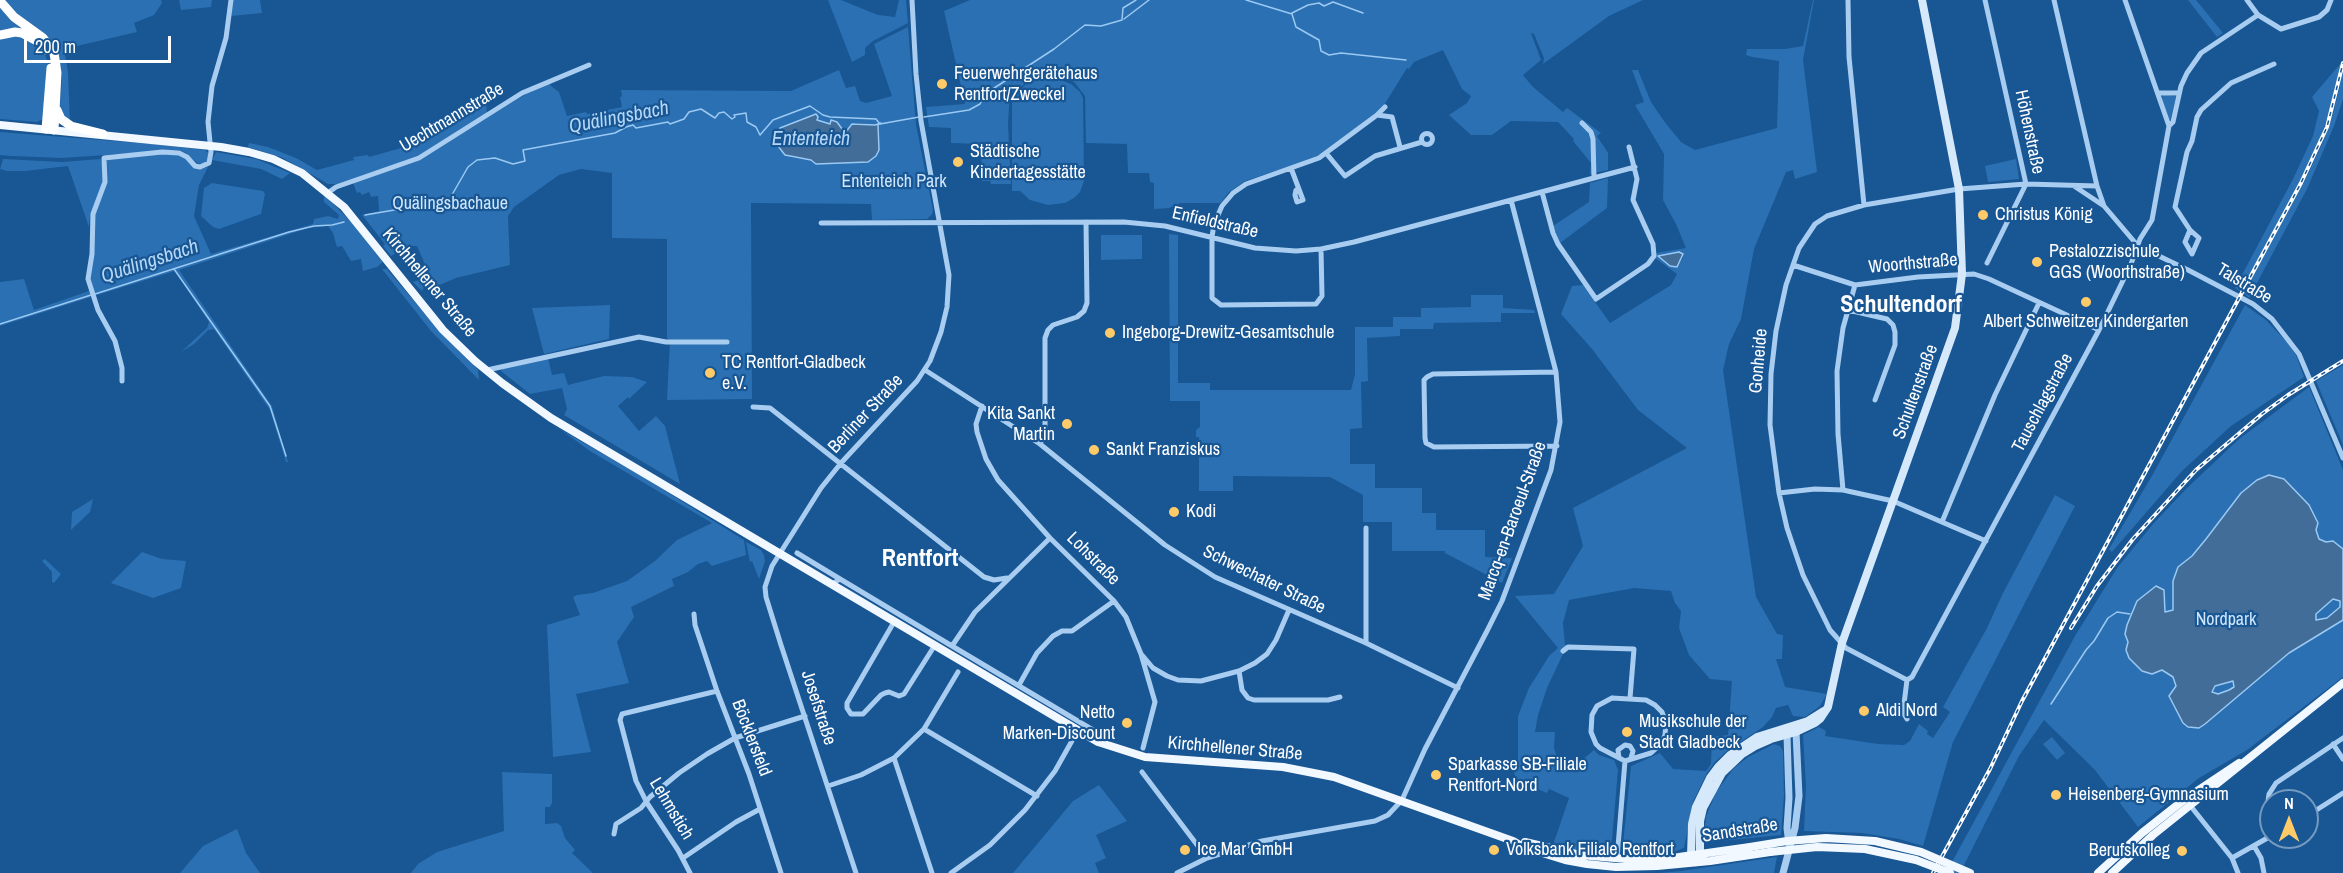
<!DOCTYPE html>
<meta charset="utf-8">
<style>
body{margin:0}
#map{position:relative;width:2343px;height:873px;overflow:hidden;background:#185694;font-family:"Archivo Narrow",sans-serif}
canvas{display:block}
.north{position:absolute;left:2259px;top:789px;width:60px;height:60px;box-sizing:border-box;background:#185694;border:2px solid #749abf;border-radius:50%;rotate:0deg;font-size:16px;font-weight:700;line-height:24px;text-align:center;color:#fff}
.north::after{content:'';display:block;margin:auto;width:21px;height:27px;background:#ffca68;clip-path:polygon(50% 0,100% 100%,50% 72%,0 100%)}
.scale{position:absolute;left:24px;top:36px;width:147px;height:27px;box-sizing:border-box;border:3px solid #fff;border-top:0;padding-left:8px;font-size:18px;line-height:21px;white-space:nowrap;color:#fff;-webkit-text-stroke:4px #185694;paint-order:stroke}
</style>
<div id="map">
<canvas width="2343" height="873"></canvas>
<div class="north">N</div>
<div class="scale">200 m</div>
</div>
<script>
const c = document.querySelector('canvas').getContext('2d');
c.lineJoin = 'round';
function fill(path, color) { c.fillStyle = color; c.fill(path, 'evenodd'); }
const shape = rows => new Path2D(rows.map(r => 'M' + r).join(''));
function strokePath(path, color, width, dash) { c.strokeStyle = color; c.lineWidth = width; c.lineCap = dash ? 'butt' : 'round'; c.setLineDash(dash || []); c.stroke(path); }
function drawText(font, color, halo, rows, align = 'center') {
  c.font = font + ' "Archivo Narrow",sans-serif'; c.lineWidth = 4.5; c.setLineDash([]); c.textBaseline = 'middle'; c.strokeStyle = halo; c.fillStyle = color; for (const [text, x, y, turn = 0] of rows) {
    c.save(); c.translate(x, y); c.rotate((+turn || 0) * Math.PI / 180); c.textAlign = isNaN(turn) ? turn : align; if (halo) c.strokeText(text, 0, 0); c.fillText(text, 0, 0); c.restore();
  }
}
const green = shape([
 [3,0,161,0,162,3,154,15,134,23,137,32,64,49,68,72,70,123,64,118,60,107,62,75,58,54],
 [179,0,212,0,211,7,181,10],
 [233,0,260,0,262,13,231,16],
 [828,0,841,0,878,15,895,17,899,0,906,0,908,23,873,41,865,48,865,55,852,62],
 [970,0,1643,0,1609,16,1543,64,1544,58,1534,34,1531,33,1541,60,1523,75,1533,87,1563,112,1567,108,1601,133,1597,136,1608,153,1608,170,1590,174,1591,163,1573,141,1574,139,1558,122,1511,121,1492,135,1471,135,1449,115,1467,103,1471,96,1462,89,1443,50,1414,62,1409,69,1407,68,1383,107,1330,149,1312,159,1245,181,1228,193,1221,203,1181,203,1169,208,1154,209,1154,183,1150,182,1149,173,1128,173,1127,144,1086,143,1085,96,1074,82,1063,77,1045,75,1030,80,1018,89,1010,90,1008,125,1011,184,991,184,990,181,982,181,981,144,951,143,951,128,929,127,926,107,965,104,944,11],
 [1813,0,1814,0,1803,60,1817,172,1795,179,1793,170,1786,172,1754,249,1741,319,1729,344,1723,370,1756,597,1777,634,1783,635,1782,659,1776,659,1785,687,1827,694,1820,706,1805,717,1793,716,1788,705,1776,708,1772,717,1763,727,1727,751,1715,762,1707,773,1693,802,1684,848,1670,853,1628,853,1624,850,1623,844,1631,766,1660,753,1673,769,1706,771,1711,764,1712,737,1728,735,1732,681,1710,679,1689,655,1679,628,1681,611,1675,603,1671,591,1634,588,1569,600,1563,623,1565,645,1570,649,1563,654,1547,688,1538,715,1535,732,1555,732,1554,748,1560,766,1557,768,1559,772,1575,766,1594,750,1599,755,1614,760,1618,770,1612,840,1608,850,1606,852,1577,851,1553,845,1569,798,1549,789,1547,793,1516,780,1513,767,1518,765,1518,716,1529,688,1549,656,1558,648,1515,596,1554,594,1583,546,1573,508,1687,448,1638,410,1592,349,1561,314,1572,286,1583,285,1610,323,1671,285,1677,274,1655,258,1656,253,1686,248,1676,224,1663,200,1664,154,1635,105,1644,102,1632,70,1638,70,1651,102,1664,121,1681,142,1695,150,1777,128,1779,61,1752,57,1746,55,1747,49,1785,49,1803,46],
 [1679,252,1681,253,1683,258,1677,267,1670,266,1658,256],
 [2188,0,2196,0,2223,33,2217,37],
 [0,6,37,36,0,32],
 [908,27,916,125,933,210,932,214,927,219,872,220,871,204,751,203,752,399,667,400,670,340,667,339,667,239,612,238,612,173,581,169,559,175,514,207,508,216,510,265,456,278,437,286,433,280,428,281,422,291,413,282,426,278,427,269,417,246,408,246,391,256,383,246,385,244,362,215,379,211,378,196,371,197,369,192,362,195,360,192,357,193,353,183,420,160,517,99,549,82,551,86,559,92,567,116,586,112,587,114,622,107,620,97,622,96,621,90,791,91,839,70,846,88,855,86,860,101,866,103,892,96,874,44],
 [808,119,830,124,845,133,853,124,857,123,878,125,879,150,868,162,854,163,845,161,816,164,811,160,790,157],
 [21,35,42,48,48,62,50,72,43,119,37,122,0,119,0,37],
 [2341,63,2329,113,2319,141,2299,183,2241,292,2235,288,2293,179,2313,136,2319,111,2312,97],
 [2343,72,2343,99,2334,126,2307,189,2249,298,2244,293,2303,184,2323,142,2333,114],
 [1053,77,1071,84,1080,92,1083,98,1084,181,1080,192,1074,198,1065,203,1048,205,1030,200,1020,191,1012,191,1012,91,1019,91,1026,84,1036,79],
 [2163,95,2176,96,2170,122,2162,98],
 [486,98,487,114,418,157,339,184,328,184,283,158,248,147,249,143,268,147,296,158,317,170,354,160,353,157,368,155,369,157,401,148],
 [0,132,152,144,205,150,209,153,207,162,202,164,197,163,186,153,179,150,62,158,11,156,0,155],
 [216,152,256,159,290,173,282,179,261,169,212,160],
 [159,153,181,155,201,169,208,167,199,185,194,216,211,254,313,224,314,219,319,218,328,216,338,219,339,215,324,202,324,194,355,226,383,262,377,267,363,271,361,259,351,261,342,246,337,247,333,233,328,226,308,228,179,270,272,406,288,462,286,462,270,410,214,329,208,330,194,344,181,352,207,328,209,322,175,271,94,296,90,282,90,216,89,227,68,166,25,171,7,171,0,169,3,159,62,162,101,159,101,161],
 [2016,159,2019,179,1988,182,1985,166],
 [1608,178,1607,208,1560,243,1553,226,1589,202,1590,183],
 [212,183,263,191,265,194,261,214,219,229,213,227,201,216,204,188],
 [1169,234,1178,235,1178,383,1210,383,1210,390,1351,390,1355,374,1355,327,1393,327,1393,317,1421,317,1421,308,1471,307,1471,295,1503,295,1503,308,1534,310,1535,313,1501,313,1501,322,1434,323,1433,329,1400,329,1400,336,1367,338,1368,381,1361,382,1362,428,1350,429,1350,464,1375,464,1375,488,1422,488,1422,513,1436,513,1436,530,1485,530,1485,557,1512,558,1502,583,1445,553,1445,551,1392,551,1392,522,1363,522,1363,495,1330,477,1233,476,1233,491,1199,491,1199,437,1196,437,1196,430,1200,427,1200,401,1170,401],
 [1101,235,1142,235,1142,259,1101,260],
 [382,269,387,269,440,332,478,370,479,380,431,331],
 [24,279,34,310,89,291,91,297,0,326,0,282],
 [610,305,609,339,544,354,532,308],
 [2245,305,2266,320,2287,342,2296,355,2304,377,2231,426,2182,471,2112,552,2109,549,2153,474],
 [548,358,552,375,564,373,568,385,604,376,632,377,647,382,629,399,628,397,618,406,639,431,656,416,665,426,680,484,564,415,567,409,562,388,530,394,501,371,503,368],
 [2343,365,2343,445,2316,381],
 [2309,387,2343,470,2343,677,2247,750,2199,778,2138,827,2095,770,2044,720,2019,756,1960,873,1946,873,2075,636,2117,568,2153,524,2187,488,2239,439],
 [561,430,632,470,744,540,746,555,712,566,707,561,698,564,688,572,672,579,674,586,631,607,634,617,617,642,629,683,576,694,591,752,553,757,547,625,580,615,573,597,577,595,593,593,627,581,655,561,677,540,712,523,590,451],
 [2055,495,2075,506,1953,742,1923,846,1899,839,1862,833,1804,831,1806,786,1803,735,1819,727,1826,731,1825,736,1878,744,1904,745,1910,741,1919,724,1928,731,1927,734,1933,738,1950,712,1943,707,1987,628,2003,593],
 [93,499,90,512,71,530,72,512],
 [746,542,761,550,764,555,765,561,759,579,752,561,750,562],
 [142,552,162,559,186,561,181,588,153,598,111,583],
 [45,559,61,574,54,583,52,582,52,572,42,561],
 [2052,737,2065,753,2057,760,2043,744],
 [1774,744,1780,746,1783,751,1784,795,1781,835,1710,842,1704,833,1706,817,1716,792,1734,768,1748,757],
 [502,772,552,774,552,803,550,807,545,807,545,824,557,823,561,826,565,838,575,850,572,853,593,873,411,873,418,864,437,852,504,831],
 [1099,785,1127,821,1096,835,1106,858,1095,863,1099,873,1013,873,1073,801],
 [237,829,246,853,260,873,180,873,203,846],
 [1777,857,1774,873,1659,873,1681,871]
]);
const water = shape([
 [816,114,818,117,817,120,830,124,831,120,837,122,845,133,852,124,875,125,881,123,878,125,879,150,876,156,868,162,816,164,811,160,785,155,778,146,777,135,780,128,816,114],
 [1679,252,1683,254,1677,267,1670,266,1658,256,1679,252],
 [2269,475,2284,479,2309,505,2318,523,2316,530,2319,539,2326,542,2333,541,2343,549,2343,620,2289,653,2205,724,2199,728,2188,727,2183,723,2169,696,2176,686,2173,677,2162,670,2152,674,2142,671,2129,658,2126,650,2128,642,2125,634,2127,625,2137,601,2156,586,2164,590,2165,612,2173,610,2173,581,2178,567,2192,556,2206,539,2241,493,2257,480,2269,475],
 [2333,599,2340,601,2340,607,2327,618,2316,620,2316,614,2333,599],
 [2233,681,2234,687,2229,690,2218,694,2212,692,2215,686,2233,681]
]);
const stream = shape([
 [1246,0,1292,14,1296,27,1319,40,1321,51,1329,55,1341,53,1406,60],
 [1292,13,1308,5,1319,3,1324,6,1333,2,1363,13],
 [1124,19,1149,0],
 [924,117,969,110,980,104,985,94,1054,49,1085,25,1101,26,1122,20,1123,8,1136,0],
 [365,215,406,208,436,210,449,200,468,167,477,160,495,158,513,164,525,161,523,150,615,133,626,127,633,125,636,128,668,122,670,124,684,119,689,112,701,109,715,118,719,113,724,112,732,119,735,117,734,115,746,113,747,122,756,127,760,135,773,120,810,106,823,115,830,117,876,119,880,124,919,117],
 [174,269,270,406,286,456],
 [95,294,289,232,314,226,332,225,344,222],
 [0,324,91,295],
 [2051,704,2086,650,2094,641,2108,618,2117,612,2130,614]
]);
const minor = shape([
 [1848,0,1849,57,1864,205],
 [1985,0,2026,184,1987,263],
 [2054,0,2097,186],
 [2125,0,2169,126],
 [2247,0,2258,15,2281,29,2319,17,2327,10,2331,0],
 [2158,93,2179,93],
 [1377,115,1392,117,1400,147],
 [1582,123,1591,132,1593,139,1594,178],
 '1421.5 139a5.5 5.5 0 1 1 11 0a5.5 5.5 0 1 1-11 0Z',
 [1326,153,1345,176,1375,156,1422,142],
 [1291,168,1303,200,1297,202,1295,195,1296,190,1299,189],
 [2074,186,2104,206,2138,246,2188,270,2253,304,2272,319,2299,354,2343,458],
 [329,192,336,187,419,158,522,93,589,65],
 [1542,192,1553,233,1558,244,1596,299,1648,264,1654,256,1653,244,1633,200,1637,179,1629,147],
 [821,223,1124,222,1165,226,1255,248,1296,251,1321,249,1354,242,1635,167],
 [2190,230,2185,242,2192,254,2199,238,2190,230,2175,207,2187,152,2192,141,2197,117,2201,110,2231,83,2274,64],
 [1321,249,1322,296,1316,304,1221,305,1212,298,1212,237,1214,224,1222,206,1233,193,1246,184,1319,158,1377,115,1385,107],
 [1793,265,1855,285,1918,277,1974,274,1989,279,2099,330],
 [1848,310,1887,319,1893,325,1895,332,1895,345,1875,400],
 [487,370,639,337,666,342,727,342],
 [925,370,1040,444,1165,545,1215,577,1366,643,1458,688],
 [1556,372,1433,374,1427,377,1424,380,1425,438,1426,443,1434,447,1557,446],
 [122,381,122,368,115,341,98,310,88,279,92,254,93,214,105,182,104,158,162,152,179,153,187,157,195,166,200,167,209,163,211,152,208,122,212,86,226,38,231,0],
 [982,406,976,424,977,432,986,459,998,480,1050,538,1114,601,1126,617,1141,654,1155,702,1143,748],
 [753,407,770,408,984,577,994,580,1007,578],
 [1040,444,1045,432,1045,338,1048,330,1053,325,1077,317,1084,311,1087,303,1086,222],
 [1843,490,1838,434,1837,371,1843,328,1855,285],
 [1779,493,1815,489,1843,490,1893,501,1986,541],
 [1942,522,1995,395,2039,303],
 [1366,528,1366,643],
 [797,553,840,579],
 [832,584,840,579,952,646,1098,733,1098,742],
 [694,614,695,625,717,691,749,774,781,873],
 [894,622,847,703,847,708,851,714,863,714,881,695,885,693,889,692,899,696,904,694,935,645],
 [952,646,975,612,1050,538],
 [1563,651,1568,647,1634,649,1630,698],
 [1142,655,1153,668,1167,676,1178,680,1201,681,1239,671,1255,663,1267,654,1276,640,1289,610],
 [1239,671,1242,690,1248,698,1254,700,1328,700,1340,697],
 [1907,680,1846,648,1830,630,1803,575,1787,528,1779,493,1770,425,1771,374,1776,331,1786,285,1799,248,1815,224,1827,216,1864,205,1959,189,2026,184,2097,186,2104,206],
 [1907,680,1912,677,2099,330,2131,264,2140,239,2152,220,2169,126,2173,122,2181,86,2187,73,2201,53,2258,15],
 [1907,680,1903,712,1907,719],
 [1019,685,1037,653,1053,636,1062,631,1072,631,1114,601],
 [1612,698,1646,700,1655,705,1662,712,1666,723,1665,735,1661,744,1651,753,1625,761,1600,748,1596,744,1591,732,1592,715,1597,706,1612,698],
 [924,729,1037,796],
 [2333,744,2343,759],
 [894,758,932,873],
 [1619,758,1618,750,1625,745,1630,746,1633,751,1631,758],
 [1142,772,1207,858],
 [828,786,861,775,894,758,924,729,958,672],
 [2189,804,2232,858,2238,873],
 [2271,811,2268,801,2269,794,2276,783,2343,738],
 [2307,816,2343,793],
 [614,834,616,824,641,808,650,797,679,773,707,754,735,738,805,716],
 [2254,846,2261,858,2264,873],
 [683,858,736,822,760,809],
 [2232,858,2271,836],
 [1617,859,1625,761],
 [690,873,678,850,647,803,636,781,620,720,622,714,717,691],
 [856,873,781,645,766,597,765,587,772,566,821,488,841,463,917,381,930,361,941,332,947,307,949,275,921,121,916,74,912,0],
 [951,873,990,845,1025,810,1055,771,1073,739],
 [1177,873,1207,858,1262,841,1375,821,1388,815,1402,800,1425,749,1487,631,1502,601,1551,470,1560,422,1556,372,1511,200]
]);
const tertiary = shape([
 [1783,873,1795,828,1799,796,1796,732,1790,727,1787,735,1789,798,1787,828,1789,844]
]);
const secondary = shape([
 [1824,711,1808,721,1757,737,1730,755,1719,766,1710,778,1696,807,1692,824,1691,856,1695,862,1700,854,1700,821,1703,808,1722,773,1742,754,1755,746,1771,739,1796,732,1815,723,1820,719,1828,707,1842,643,1955,328,1962,274,1959,189,1922,0]
]);
const primary = shape([
 [0,125,221,147,249,152,273,159,302,173,344,207,443,330,475,361,502,383,551,418,1098,742,1145,757,1283,767,1334,777,1513,841,1523,847,1565,860,1587,864,1616,867,1657,866,1710,861,1770,852],
 [1525,842,1580,855,1637,860,1679,857,1750,847],
 [2098,873,2142,833,2185,799,2239,763],
 [2112,873,2153,835,2343,683]
]);
const motorway = shape([
 [0,1,14,17,43,38,54,53,57,73,54,130],
 [0,35,15,32,22,33,39,42,45,50],
 [57,110,61,119,71,126,103,134],
 [46,129,51,68]
]);
const rail = shape([
 [2071,628,2097,586,2133,539,2196,470,2262,414,2288,395,2343,361],
 [1933,873,1990,769,2022,701,2301,183,2327,127,2343,63]
]);
const primaryBridge = shape([
 [1750,847,1787,841,1826,838,1875,841,1921,852,1970,873],
 [1770,852,1817,847,1865,849,1916,860,1950,873]
]);
const markers = [
 [942,84,6,"#ffca68"],
 [958,162,6,"#ffca68"],
 [1983,215,6,"#ffca68"],
 [2037,262,6,"#ffca68"],
 [2086,302,6,"#ffca68"],
 [1110,333,6,"#ffca68"],
 [710,373,6,"#ffca68"],
 [1067,424,6,"#ffca68"],
 [1094,450,6,"#ffca68"],
 [1174,512,6,"#ffca68"],
 [1864,711,6,"#ffca68"],
 [1127,723,6,"#ffca68"],
 [1627,732,6,"#ffca68"],
 [1436,775,6,"#ffca68"],
 [2056,795,6,"#ffca68"],
 [1185,850,6,"#ffca68"],
 [1494,850,6,"#ffca68"],
 [2182,851,6,"#ffca68"]
];
const poiNames = [
 ["Feuerwehrgerätehaus",954,74],
 ["Rentfort/Zweckel",954,95],
 ["Städtische",970,152],
 ["Kindertagesstätte",970,173],
 ["Christus König",1995,215],
 ["Pestalozzischule",2049,252],
 ["GGS (Woorthstraße)",2049,273],
 ["Albert Schweitzer Kindergarten",2086,322,"center"],
 ["Ingeborg-Drewitz-Gesamtschule",1122,333],
 ["TC Rentfort-Gladbeck",722,363],
 ["e.V.",722,384],
 ["Kita Sankt",1055,414,"right"],
 ["Martin",1055,435,"right"],
 ["Sankt Franziskus",1106,450],
 ["Kodi",1186,512],
 ["Aldi Nord",1876,711],
 ["Netto",1115,713,"right"],
 ["Marken-Discount",1115,734,"right"],
 ["Musikschule der",1639,722],
 ["Stadt Gladbeck",1639,743],
 ["Sparkasse SB-Filiale",1448,765],
 ["Rentfort-Nord",1448,786],
 ["Heisenberg-Gymnasium",2068,795],
 ["Ice Mar GmbH",1197,850],
 ["Volksbank Filiale Rentfort",1506,850],
 ["Berufskolleg",2170,851,"right"]
];
const streetNames = [
 ["Uechtmannstraße",452,118,-31],
 ["Höhenstraße",2029,132,78],
 ["Enfieldstraße",1215,223,13],
 ["Woorthstraße",1913,264,-5],
 ["Kirchhellener Straße",429,283,50],
 ["Talstraße",2244,284,31],
 ["Gonheide",1759,361,-85],
 ["Schultenstraße",1916,392,-70],
 ["Tauschlagstraße",2043,403,-62],
 ["Berliner Straße",866,414,-47],
 ["Marcq-en-Baroeul-Straße",1513,521,-70],
 ["Lohstraße",1093,559,45],
 ["Schwechater Straße",1264,580,26],
 ["Josefstraße",818,708,72],
 ["Böcklersfeld",751,738,69],
 ["Kirchhellener Straße",1235,749,5],
 ["Lehmstich",671,809,59],
 ["Sandstraße",1740,831,-9]
];
const parkNames = [
 ["Ententeich Park",894,182],
 ["Quälingsbachaue",450,204],
 ["Nordpark",2226,620]
];
const waterNames = [
 ["Quälingsbach",619,118,-11],
 ["Ententeich",811,140],
 ["Quälingsbach",150,262,-18]
];
const districtNames = [
 ["Schultendorf",1901,306],
 ["Rentfort",920,560]
];
fill(green, '#2b70b2');
fill(water, '#426d99');
strokePath(water, '#9bc9f3', 1.5);
strokePath(stream, '#9bc9f3', 1.5);
strokePath(minor, '#a8cdf0', 5);
strokePath(tertiary, '#a8cdf0', 7);
strokePath(secondary, '#d6e9fb', 8);
strokePath(primary, '#f2f8ff', 8);
strokePath(motorway, '#fff', 9);
strokePath(rail, '#fff', 4);
strokePath(rail, '#185694', 1.5, [4.5]);
strokePath(primaryBridge, '#f2f8ff', 8);
for (const [x, y, r, color] of markers) { const dot = new Path2D(); dot.arc(x, y, r, 0, 2 * Math.PI); c.fillStyle = color; c.fill(dot); strokePath(dot, '#185694', 2); }
drawText('18px', '#fff', '#185694', poiNames, 'left');
drawText('18px', '#fff', '#185694', streetNames);
drawText('18px', '#cfe6fb', '#185694', parkNames);
drawText('italic 20px', '#b5d7f7', '#185694', waterNames);
drawText('bold 24px', '#fff', '#185694', districtNames);
</script>
